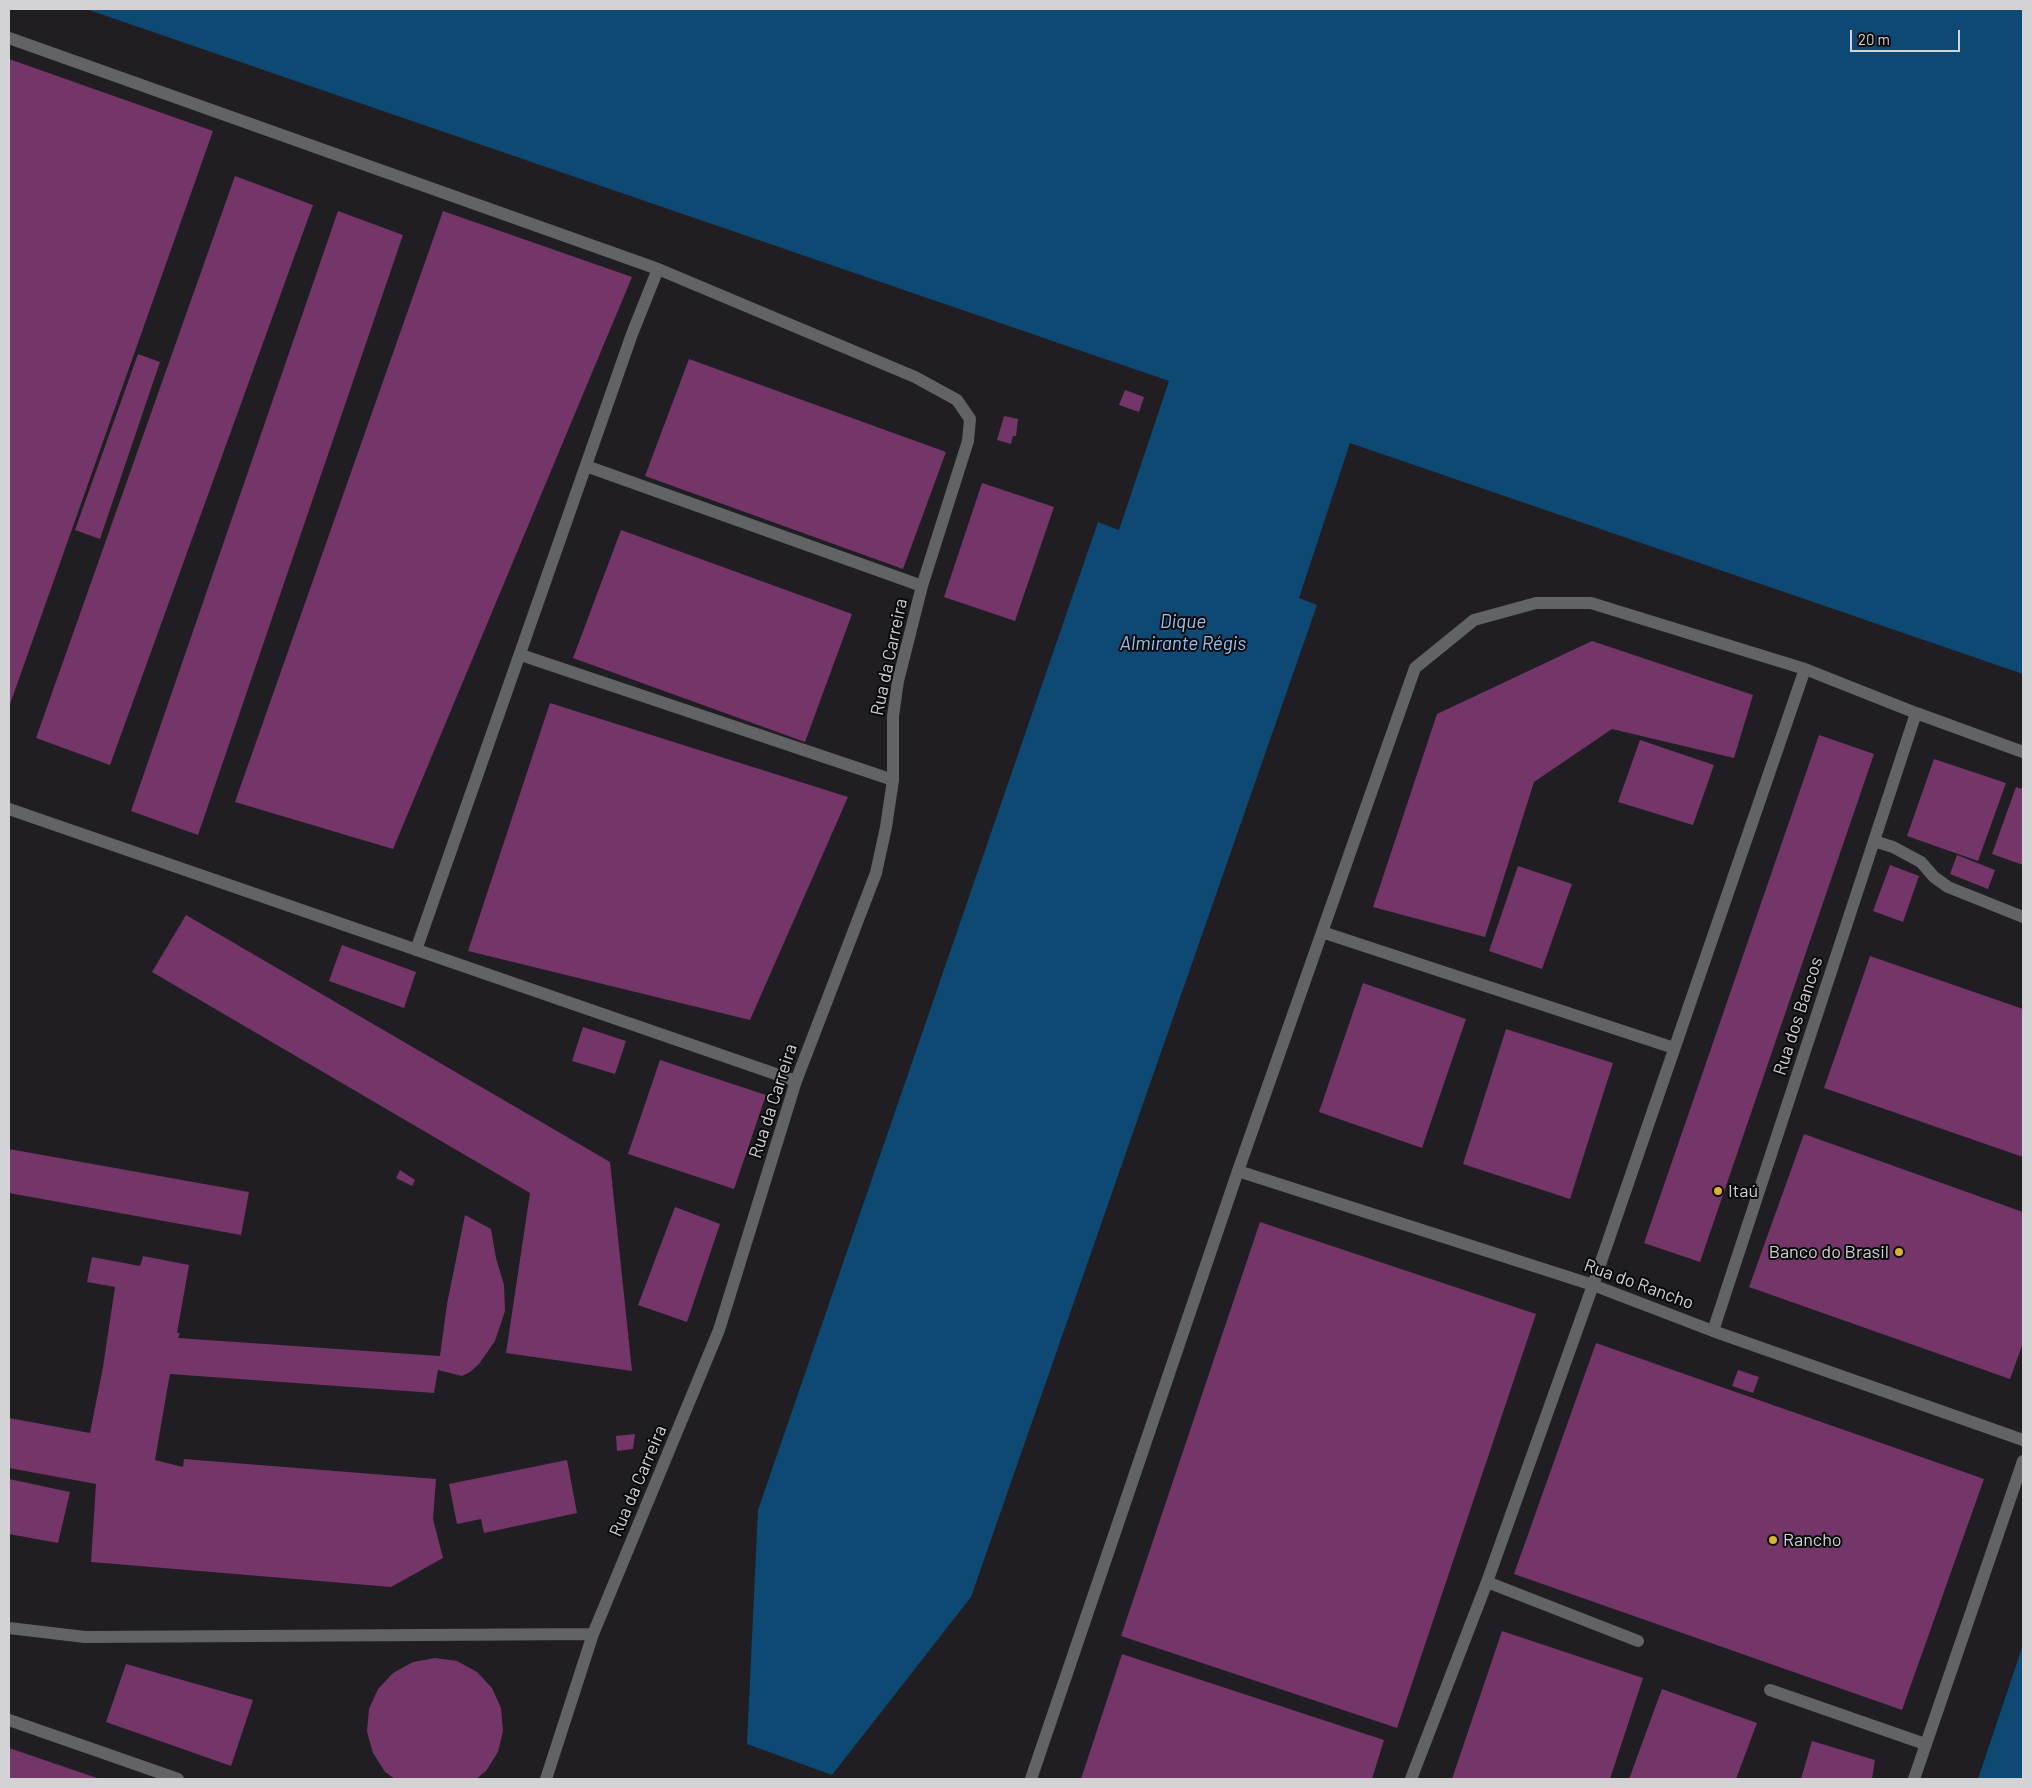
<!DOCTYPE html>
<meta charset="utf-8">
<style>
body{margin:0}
#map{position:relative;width:2032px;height:1788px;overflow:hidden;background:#201e22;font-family:Barlow,sans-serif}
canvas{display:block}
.frame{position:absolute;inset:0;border:10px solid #d3d2d4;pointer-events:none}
.scale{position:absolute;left:1850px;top:30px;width:110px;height:22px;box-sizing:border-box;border:2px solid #d3d2d4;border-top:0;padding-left:6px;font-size:15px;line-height:18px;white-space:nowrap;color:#d3d2d4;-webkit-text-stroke:4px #09080a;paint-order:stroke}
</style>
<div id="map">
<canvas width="2032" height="1788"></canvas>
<div class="frame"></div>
<div class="scale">20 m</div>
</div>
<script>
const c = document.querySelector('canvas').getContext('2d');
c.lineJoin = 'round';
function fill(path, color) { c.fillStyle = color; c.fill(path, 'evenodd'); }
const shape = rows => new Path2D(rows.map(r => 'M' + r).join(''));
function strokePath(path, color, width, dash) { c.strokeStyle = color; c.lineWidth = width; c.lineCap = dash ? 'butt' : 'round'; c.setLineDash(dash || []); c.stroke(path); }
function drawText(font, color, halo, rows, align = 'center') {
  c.font = font + ' Barlow,sans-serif'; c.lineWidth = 4; c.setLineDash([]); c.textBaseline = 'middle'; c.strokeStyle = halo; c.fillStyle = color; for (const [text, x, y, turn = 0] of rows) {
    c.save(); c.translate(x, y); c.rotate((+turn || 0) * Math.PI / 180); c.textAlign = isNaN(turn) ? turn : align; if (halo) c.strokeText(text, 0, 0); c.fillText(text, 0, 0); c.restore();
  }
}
const water = shape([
 [86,9,2023,9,2023,674,1350,443,1299,598,1317,605,971,1597,832,1775,747,1744,758,1510,1098,522,1119,530,1169,381],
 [2023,1645,2023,1779,1978,1779]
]);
const building = shape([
 [9,59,213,131,9,707],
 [235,176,313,205,110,765,36,738],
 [338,211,403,235,198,835,131,811],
 [443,211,632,277,393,849,235,802],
 [138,354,160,362,100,539,75,530],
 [689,359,946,452,903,569,645,476],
 [1125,390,1144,397,1139,412,1119,405],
 [1004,416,1018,419,1016,436,1013,436,1011,444,997,440],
 [982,483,1054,507,1015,621,944,597],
 [621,530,852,614,805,742,573,658],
 [1592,641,1753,695,1734,758,1612,729,1534,782,1485,937,1373,907,1437,714],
 [550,703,848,797,750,1020,468,951],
 [1819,735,1874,754,1700,1262,1644,1243],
 [1640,740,1714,765,1693,825,1618,802],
 [1934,759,2006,783,1978,861,1907,836],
 [2016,787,2023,789,2023,865,1992,854],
 [1957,855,1995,870,1988,889,1950,874],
 [1890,865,1919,876,1903,922,1873,911],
 [1518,866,1572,884,1542,969,1489,951],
 [186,915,610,1162,632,1371,506,1353,530,1193,152,972],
 [342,945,416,972,404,1008,329,981],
 [1870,956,2023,1009,2023,1157,1824,1088],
 [1363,983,1466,1019,1422,1148,1319,1112],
 [583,1027,626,1041,615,1074,572,1061],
 [1506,1029,1613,1063,1570,1199,1463,1164],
 [660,1060,766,1095,734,1189,628,1154],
 [1804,1134,2023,1212,2023,1343,2010,1379,1749,1287],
 [9,1149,249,1192,241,1235,9,1193],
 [400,1170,415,1180,412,1186,396,1178],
 [675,1207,720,1224,687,1322,638,1305],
 [465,1215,491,1229,496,1258,504,1285,505,1311,495,1341,479,1364,470,1372,462,1376,438,1370,434,1393,170,1374,169,1379,155,1460,183,1467,184,1459,436,1479,433,1519,443,1558,391,1587,91,1562,96,1484,9,1468,9,1418,90,1433,103,1367,115,1287,87,1282,92,1257,140,1266,143,1256,189,1265,177,1333,180,1333,178,1338,440,1356,447,1304],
 [1260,1222,1536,1314,1397,1728,1121,1636],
 [1596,1343,1984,1479,1902,1710,1514,1574],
 [1738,1370,1759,1377,1753,1393,1732,1386],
 [635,1434,633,1449,617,1451,616,1436],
 [567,1460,577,1513,484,1533,481,1519,457,1524,449,1484],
 [9,1479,70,1492,58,1543,9,1534],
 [1502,1631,1643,1678,1610,1779,1452,1779],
 [1122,1654,1384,1740,1372,1779,1081,1779],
 [435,1658,457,1661,477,1672,492,1688,501,1708,503,1731,498,1752,486,1771,476,1779,395,1779,385,1772,373,1753,367,1732,369,1709,378,1689,393,1673,413,1662],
 [126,1664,253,1700,231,1766,106,1722],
 [1662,1689,1757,1723,1736,1779,1629,1779],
 [1812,1741,1875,1760,1872,1779,1801,1779],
 [9,1748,100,1779,9,1779]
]);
const minor = shape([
 [9,38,658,269],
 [586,466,922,586],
 [521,655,893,780],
 [9,809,796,1081],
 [1874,841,1893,847,1921,862,1934,877,1948,887,2023,917],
 [1322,932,1674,1048],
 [416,950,632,334,658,269,915,377,957,400,970,419,968,441,922,586,898,681,893,716,893,780,886,827,876,873,796,1081,719,1330,593,1634,546,1779],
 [1238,1171,1593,1285,1713,1331,2023,1440],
 [1713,1331,1916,713],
 [1487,1582,1638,1641],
 [9,1628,85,1637,593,1634],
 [1770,1690,1925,1744],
 [9,1720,178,1779],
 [1031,1779,1238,1171,1415,668,1474,620,1536,603,1591,603,1805,669,1916,713,2023,752],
 [1411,1779,1487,1582,1593,1285,1805,669],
 [1914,1779,2023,1461]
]);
const markers = [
 [1718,1191,5,"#d6b534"],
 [1899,1252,5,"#d6b534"],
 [1773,1540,5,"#d6b534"]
];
const streetNames = [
 ["Rua da Carreira",889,657,-78],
 ["Rua dos Bancos",1798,1016,-72],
 ["Rua da Carreira",773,1101,-72],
 ["Rua do Rancho",1639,1284,20],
 ["Rua da Carreira",638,1481,-67]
];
const poiNames = [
 ["Itaú",1728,1191],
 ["Banco do Brasil",1889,1252,"right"],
 ["Rancho",1783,1540]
];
const waterNames = [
 ["Dique",1183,622],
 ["Almirante Régis",1183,644]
];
fill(water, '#0d4972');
fill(building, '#743569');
strokePath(minor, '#626365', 12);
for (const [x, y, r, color] of markers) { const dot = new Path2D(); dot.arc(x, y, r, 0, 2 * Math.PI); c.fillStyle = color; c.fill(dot); strokePath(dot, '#09080a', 2); }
drawText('18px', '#d3d2d4', '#09080a', streetNames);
drawText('18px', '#d3d2d4', '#09080a', poiNames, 'left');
drawText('italic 19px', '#93c8f6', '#09080a', waterNames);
</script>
